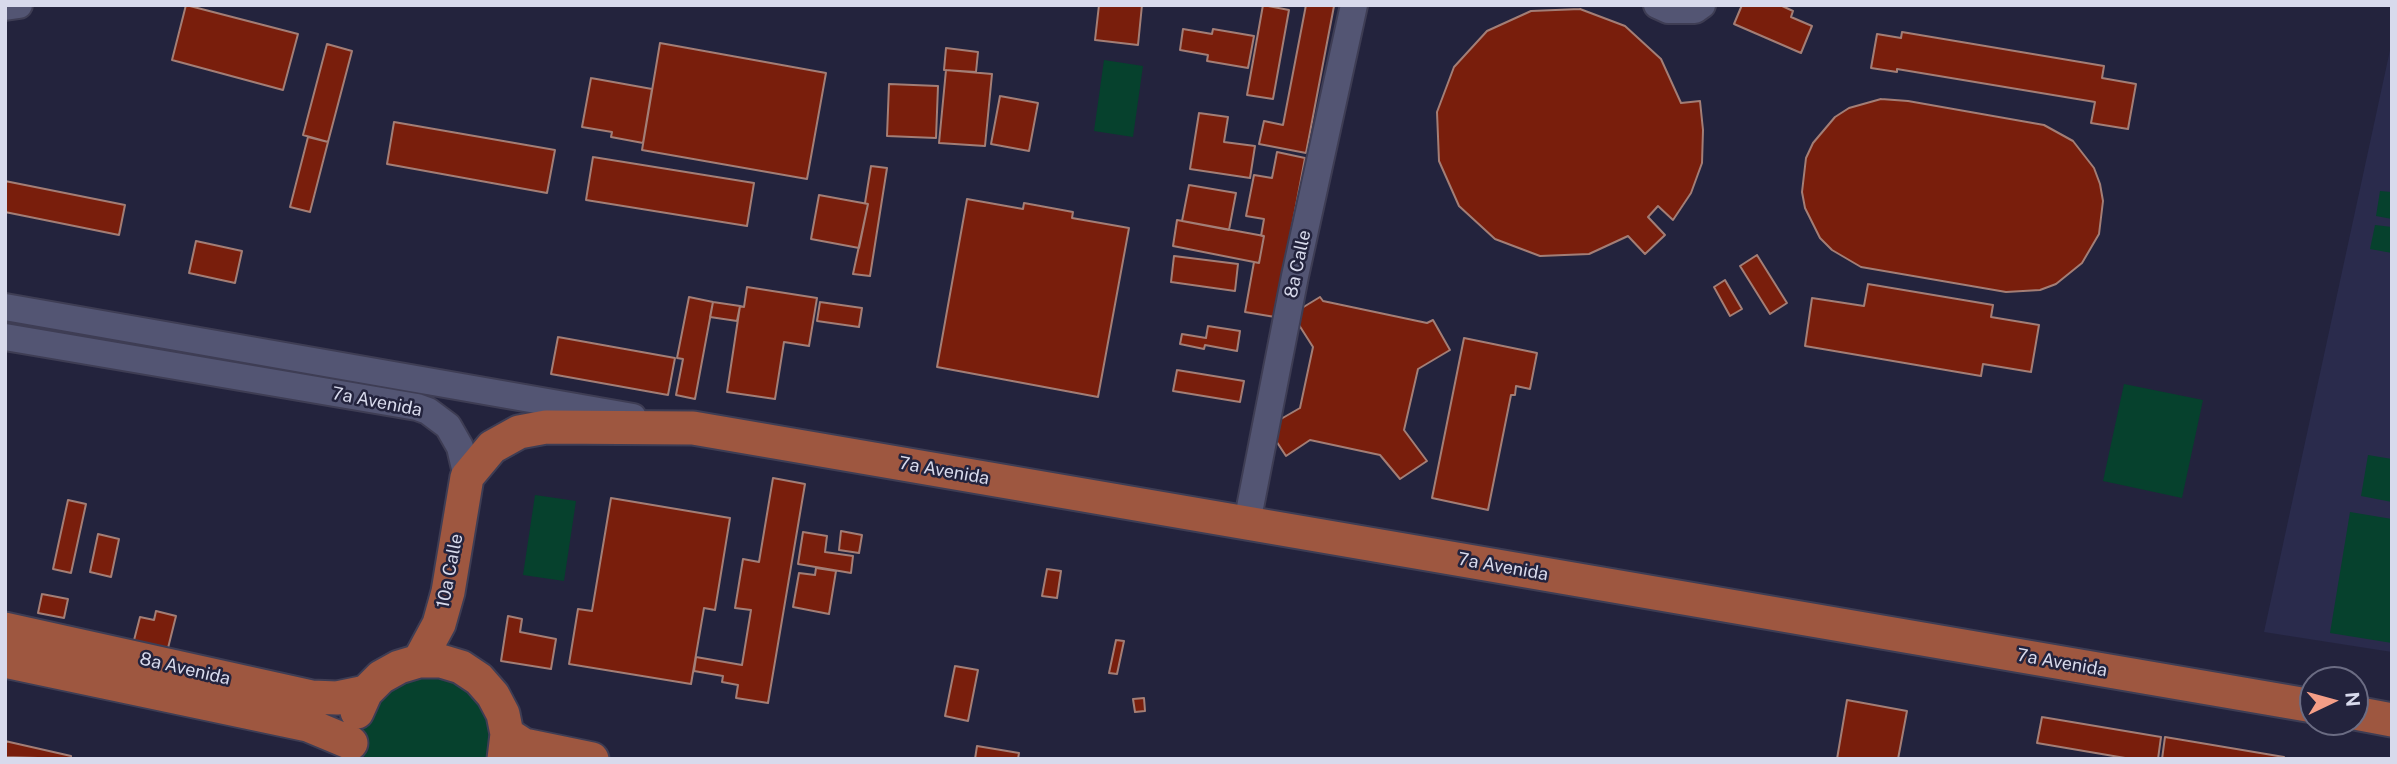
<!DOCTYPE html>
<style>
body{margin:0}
#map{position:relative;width:2397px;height:764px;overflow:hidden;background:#23233d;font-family:"Public Sans",sans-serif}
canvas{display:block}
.frame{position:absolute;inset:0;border:7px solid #d8daec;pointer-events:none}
.north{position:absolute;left:2299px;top:666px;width:70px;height:70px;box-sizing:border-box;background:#23233d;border:2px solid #6b6c83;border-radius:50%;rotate:85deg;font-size:19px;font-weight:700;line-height:28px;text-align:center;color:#d8daec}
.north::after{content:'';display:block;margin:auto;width:24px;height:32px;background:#f49e87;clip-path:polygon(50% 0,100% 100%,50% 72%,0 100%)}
</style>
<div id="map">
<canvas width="2397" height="764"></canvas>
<div class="frame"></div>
<div class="north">N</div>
</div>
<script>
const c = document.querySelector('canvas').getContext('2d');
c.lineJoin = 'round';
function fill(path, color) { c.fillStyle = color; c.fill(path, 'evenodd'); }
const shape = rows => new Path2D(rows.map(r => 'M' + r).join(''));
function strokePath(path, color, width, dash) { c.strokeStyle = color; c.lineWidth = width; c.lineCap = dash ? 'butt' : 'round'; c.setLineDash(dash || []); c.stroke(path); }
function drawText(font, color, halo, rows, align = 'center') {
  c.font = font + ' "Public Sans",sans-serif'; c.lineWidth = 5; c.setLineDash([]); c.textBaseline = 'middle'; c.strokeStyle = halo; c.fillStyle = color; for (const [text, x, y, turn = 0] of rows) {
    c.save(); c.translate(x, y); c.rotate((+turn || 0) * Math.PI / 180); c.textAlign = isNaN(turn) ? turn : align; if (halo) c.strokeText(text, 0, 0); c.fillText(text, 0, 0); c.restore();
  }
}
const built = shape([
 [2392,41,2392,652,2264,632]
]);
const green = shape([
 [1104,60,1143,66,1133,137,1094,131],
 [2380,191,2392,192,2392,219,2376,216],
 [2375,225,2392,227,2392,253,2370,249],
 [2124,384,2203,400,2182,498,2103,481],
 [2368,455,2392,459,2392,502,2361,496],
 [535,495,576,501,564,581,523,575],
 [2350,512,2392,519,2392,643,2330,633],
 [425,672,467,686,482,703,490,724,491,745,488,759,365,759,362,748,362,727,383,688]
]);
const building = shape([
 [186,5,298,34,283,90,172,60,186,5],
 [1099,5,1142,5,1138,45,1095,40,1099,5],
 [1263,5,1289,10,1273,99,1247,95,1263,5],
 [1306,5,1334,6,1306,153,1259,144,1264,121,1283,125,1306,5],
 [1742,5,1780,5,1793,11,1791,17,1812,26,1801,53,1734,24,1742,5],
 [1580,9,1625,26,1661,59,1681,103,1700,101,1703,130,1702,163,1691,193,1673,220,1658,206,1648,217,1665,235,1645,254,1628,236,1589,254,1540,256,1495,239,1459,206,1439,161,1437,112,1454,67,1487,31,1531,11,1580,9],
 [1183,29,1212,34,1213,29,1254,36,1248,68,1207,61,1208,55,1180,50,1183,29],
 [1902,32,2104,66,2102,78,2136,84,2128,129,2091,123,2095,102,1897,69,1897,72,1871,68,1877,34,1901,38,1902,32],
 [660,43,826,73,807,179,642,150,660,43],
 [327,44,352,51,328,142,303,135,327,44],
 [946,48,978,52,976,72,944,70,946,48],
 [946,70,992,74,985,146,939,143,946,70],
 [591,78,652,89,643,143,611,137,612,132,582,127,591,78],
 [889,84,938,86,936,138,887,136,889,84],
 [1000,96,1038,103,1029,151,991,144,1000,96],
 [1881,99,1908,101,2044,125,2073,141,2094,168,2100,184,2103,201,2099,234,2082,263,2056,284,2040,290,2006,292,1861,267,1832,250,1820,238,1805,208,1802,192,1806,158,1813,143,1835,117,1849,108,1881,99],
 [1199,113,1228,117,1224,142,1255,146,1250,178,1190,169,1199,113],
 [394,122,555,150,547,193,387,164,394,122],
 [308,137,328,142,310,212,290,207,308,137],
 [1277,152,1305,158,1275,317,1245,312,1254,262,1259,263,1264,236,1261,236,1264,219,1246,216,1254,175,1272,178,1277,152],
 [593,157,754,183,747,226,586,200,593,157],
 [871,166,887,168,870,276,853,274,868,204,865,203,871,166],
 [5,181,125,205,119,235,5,212,5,181],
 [1189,185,1236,193,1229,230,1182,221,1189,185],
 [819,195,868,204,859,248,811,239,819,195],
 [967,199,1023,209,1024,203,1073,212,1072,218,1129,228,1098,397,937,367,967,199],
 [1177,220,1264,236,1259,263,1173,246,1177,220],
 [196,241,242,251,235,283,189,273,196,241],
 [1757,255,1787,303,1770,314,1740,266,1757,255],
 [1174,256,1238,264,1235,291,1171,282,1174,256],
 [1725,280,1742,309,1730,316,1714,287,1725,280],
 [1868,284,1993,305,1991,317,2039,325,2031,372,1983,364,1981,376,1805,346,1812,298,1864,306,1868,284],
 [747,287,817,298,809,346,784,342,775,399,727,392,740,306,744,307,747,287],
 [689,297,713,302,695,399,676,395,683,359,677,358,689,297],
 [1320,297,1323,301,1427,323,1433,320,1450,350,1418,369,1404,430,1427,461,1400,479,1380,455,1310,440,1286,456,1267,427,1300,408,1313,347,1292,314,1320,297],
 [713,302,740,306,737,321,710,317,713,302],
 [820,302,862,308,859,327,817,321,820,302],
 [1208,326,1240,331,1237,351,1205,345,1204,349,1180,344,1182,334,1206,338,1208,326],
 [558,337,675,358,668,395,551,374,558,337],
 [1464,338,1537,353,1530,389,1516,386,1515,395,1511,395,1488,510,1432,498,1464,338],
 [1177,370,1244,381,1240,402,1173,391,1177,370],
 [773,478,805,484,768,703,736,698,738,685,722,682,723,676,694,671,696,657,742,665,751,610,735,608,743,559,759,562,773,478],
 [611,498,730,518,715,610,704,608,691,684,569,664,578,609,592,611,611,498],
 [68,500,86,504,71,573,53,569,68,500],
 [841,531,862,535,859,553,839,550,841,531],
 [803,532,827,536,825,552,853,556,851,573,798,564,803,532],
 [98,534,119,539,111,577,90,572,98,534],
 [816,568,836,571,829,614,793,607,799,573,815,575,816,568],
 [1047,569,1061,571,1057,598,1042,596,1047,569],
 [42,594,68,599,64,618,38,613,42,594],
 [156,611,176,616,167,652,133,644,140,617,154,620,156,611],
 [508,616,522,619,520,632,556,639,551,669,501,661,508,616],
 [1116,640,1124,641,1117,674,1109,673,1116,640],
 [955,666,978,670,968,721,945,716,955,666],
 [1144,698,1145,711,1135,712,1133,699,1144,698],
 [1847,700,1907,711,1898,759,1837,759,1847,700],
 [2042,717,2161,737,2158,759,2131,759,2037,743,2042,717],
 [2165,737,2284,757,2284,759,2162,759,2165,737],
 [5,741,71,756,71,759,5,757,5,741],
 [977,746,1019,753,1018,759,975,759,977,746]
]);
const minor = shape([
 [1657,5,1668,10,1695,10,1702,5],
 [5,7,19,5],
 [5,307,633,417],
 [5,337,417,407,428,411,448,426,460,447,467,477],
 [1247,523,1295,276,1354,5]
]);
const major = shape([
 [5,629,312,697,337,698,366,692],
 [5,661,308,725,351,743],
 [419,661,439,624,448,592,467,477,492,447,519,432,546,427,693,428,2313,706],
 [357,712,366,692,381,677,399,667,419,661,441,661,461,667,479,679,493,695,503,714,507,734,504,759],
 [2355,713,2392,720],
 [507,734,524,745,592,759]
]);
const streetNames = [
 ["8a Calle",1298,264,-78],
 ["7a Avenida",377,402,11],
 ["7a Avenida",944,471,10],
 ["7a Avenida",1503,567,10],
 ["10a Calle",450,571,-79],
 ["7a Avenida",2062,663,10],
 ["8a Avenida",185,669,13]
];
fill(built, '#2a2b4c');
fill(green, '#06412d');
fill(building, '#791e0c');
strokePath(building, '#a37e76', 2);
strokePath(minor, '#3e3d54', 30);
strokePath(major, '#3e3d54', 37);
strokePath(minor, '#535573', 26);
strokePath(major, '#9e5740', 33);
drawText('18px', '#d8daec', '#23233d', streetNames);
</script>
